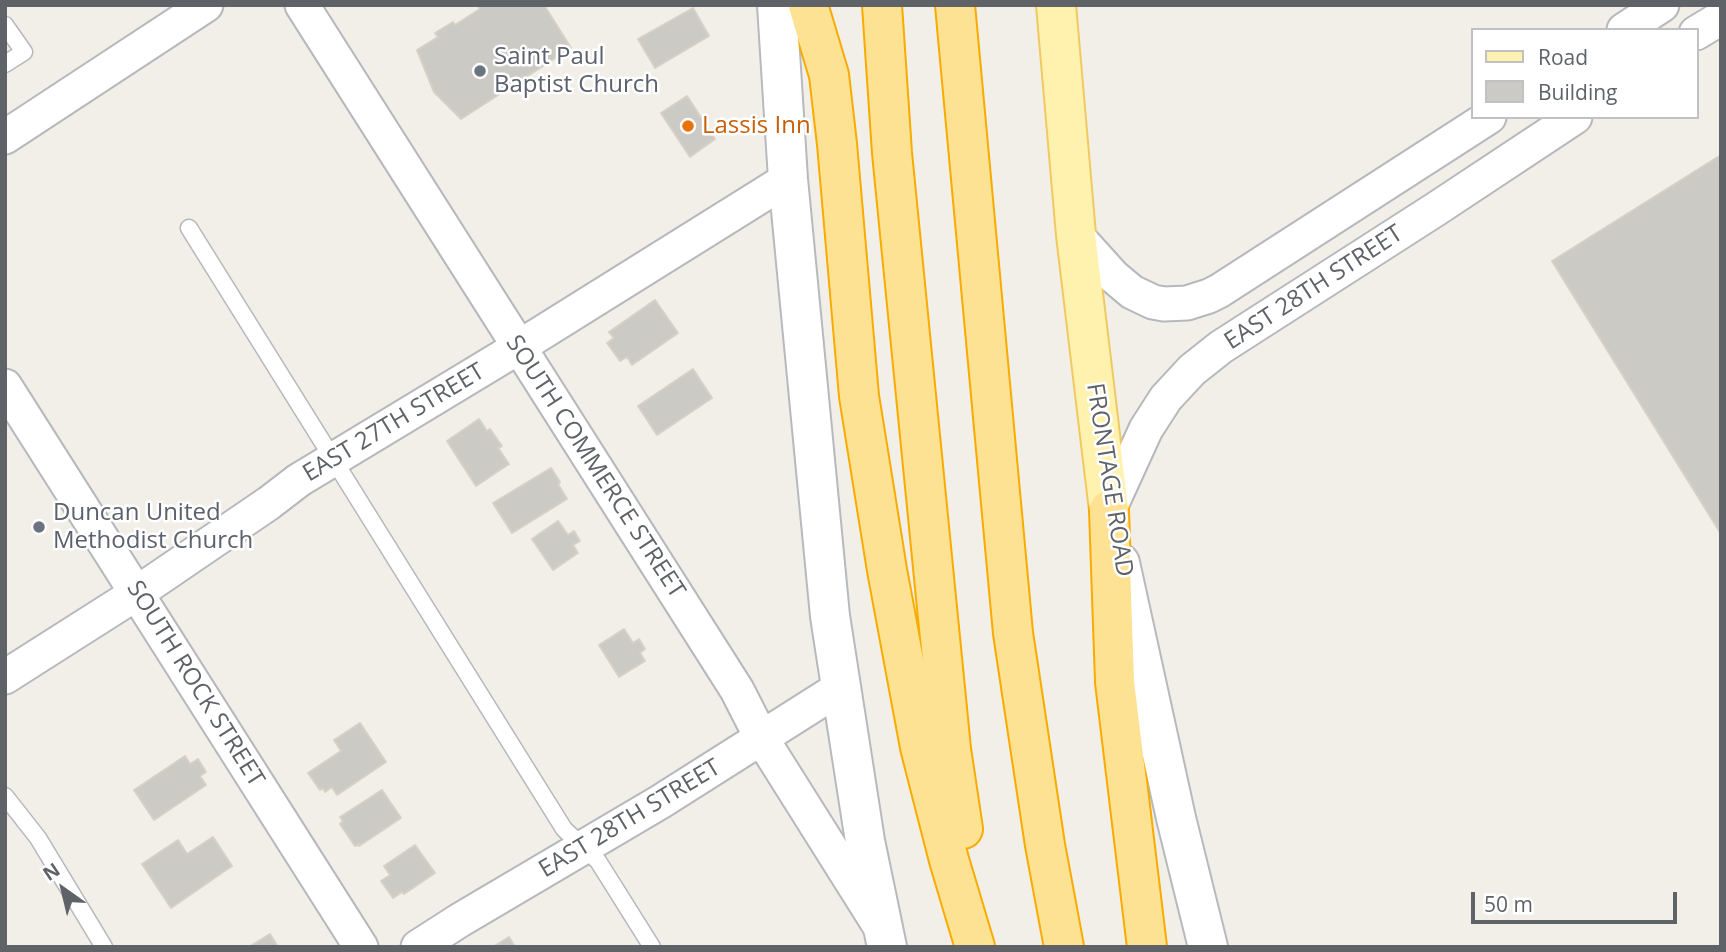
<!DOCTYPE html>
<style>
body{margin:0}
#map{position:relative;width:1726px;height:952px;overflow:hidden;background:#f1efe8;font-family:"Open Sans",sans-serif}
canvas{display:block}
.frame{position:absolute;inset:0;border:7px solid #5f6368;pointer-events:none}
.legend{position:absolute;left:1471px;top:28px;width:228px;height:91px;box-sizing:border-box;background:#fff;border:2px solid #bfc1c3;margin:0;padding:9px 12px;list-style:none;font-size:21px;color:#5f6368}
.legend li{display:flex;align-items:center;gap:14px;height:35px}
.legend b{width:35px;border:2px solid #bfc1c3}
.north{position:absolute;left:28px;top:854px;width:70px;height:70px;-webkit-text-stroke:5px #fff;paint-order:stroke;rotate:326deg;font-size:19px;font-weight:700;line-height:28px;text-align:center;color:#5f6368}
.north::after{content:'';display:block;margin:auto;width:24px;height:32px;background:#5f6368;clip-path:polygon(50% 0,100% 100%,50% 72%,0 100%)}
.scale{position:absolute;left:1471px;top:892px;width:206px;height:32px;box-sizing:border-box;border:4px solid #5f6368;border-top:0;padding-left:9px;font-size:21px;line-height:24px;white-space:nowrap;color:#5f6368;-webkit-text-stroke:5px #fff;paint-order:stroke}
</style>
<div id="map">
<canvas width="1726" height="952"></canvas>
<div class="frame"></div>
<ul class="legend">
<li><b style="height:9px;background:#fff2af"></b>Road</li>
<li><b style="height:19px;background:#cccac5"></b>Building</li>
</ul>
<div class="north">N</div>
<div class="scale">50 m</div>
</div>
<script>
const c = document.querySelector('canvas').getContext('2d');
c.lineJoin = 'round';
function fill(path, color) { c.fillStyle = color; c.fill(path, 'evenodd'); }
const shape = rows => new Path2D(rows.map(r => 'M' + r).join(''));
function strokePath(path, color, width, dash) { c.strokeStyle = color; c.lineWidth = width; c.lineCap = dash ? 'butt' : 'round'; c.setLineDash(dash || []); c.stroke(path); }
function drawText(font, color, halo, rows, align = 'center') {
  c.font = font + ' "Open Sans",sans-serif'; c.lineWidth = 5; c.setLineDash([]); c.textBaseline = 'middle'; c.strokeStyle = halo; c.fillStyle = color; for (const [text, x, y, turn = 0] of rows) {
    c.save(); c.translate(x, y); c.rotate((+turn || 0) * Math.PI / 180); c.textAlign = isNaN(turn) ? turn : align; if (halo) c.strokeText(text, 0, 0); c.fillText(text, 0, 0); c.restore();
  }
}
const building = shape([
 [477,5,544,5,571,48,461,119,434,92,417,50,438,37,435,33,453,22,455,25,480,9,477,5],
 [693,8,709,36,655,68,638,39,693,8],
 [687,96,715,139,690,157,661,113,687,96],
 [1721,155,1721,534,1552,261,1721,155],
 [655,300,678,333,632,365,627,357,620,361,607,343,614,338,609,332,655,300],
 [693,369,712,398,657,435,638,406,693,369],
 [479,419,487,431,490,429,502,446,498,448,509,464,476,486,447,441,479,419],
 [551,468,560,482,558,484,567,499,512,533,493,503,551,468],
 [558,521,568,535,574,531,580,541,573,545,578,553,553,570,532,539,558,521],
 [624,629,633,643,639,639,645,649,640,653,645,661,619,677,599,645,624,629],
 [360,723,386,762,337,795,332,787,325,792,323,788,320,790,308,773,341,751,334,740,360,723],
 [185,756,190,764,198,759,206,772,200,776,206,785,154,820,134,790,185,756],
 [382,790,401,818,359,846,359,844,355,846,340,824,343,821,340,817,382,790],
 [213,837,232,866,171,908,142,864,178,840,187,854,213,837],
 [415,845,435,873,404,894,402,892,393,898,381,881,390,875,384,866,415,845],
 [270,934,278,947,249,947,270,934],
 [509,937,515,947,493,947,509,937]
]);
const lane = shape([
 [5,25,24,52,5,64],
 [189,228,564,829,598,861,652,947],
 [5,796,38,838,104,947]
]);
const street = shape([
 [302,5,737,690,762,739,879,925],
 [1624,30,1662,5],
 [1696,33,1721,18],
 [5,137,206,5],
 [1076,235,1113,276,1132,292,1153,302,1164,304,1187,303,1209,296,1219,291,1489,117],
 [5,386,361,947],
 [1109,510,1146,429,1166,398,1192,370,1221,347,1436,209,1575,117],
 [5,677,137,593,269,503,299,480,519,347,788,179],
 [418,947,460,920,660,802,840,688]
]);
const secondary = shape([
 [777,5,788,179,830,616,865,841,887,947],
 [1120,563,1176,818,1208,947]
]);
const primary = shape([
 [1056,5,1076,235,1109,510]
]);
const highway = shape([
 [808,5,829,75,837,144,859,396,887,570,920,747,949,860,975,947],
 [882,5,892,153,951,749,963,829],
 [955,5,1013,633,1045,845,1064,947],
 [1109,510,1115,682,1147,947]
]);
const markers = [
 [480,71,7,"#6b7280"],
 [688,126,7,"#e8710a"],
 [39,527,7,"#6b7280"]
];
const worshipNames = [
 ["Saint Paul",494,57],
 ["Baptist Church",494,85],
 ["Duncan United",53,513],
 ["Methodist Church",53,541]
];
const foodNames = [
 ["Lassis Inn",702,126]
];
const streetNames = [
 ["EAST 28TH STREET",1314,288,-33],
 ["EAST 27TH STREET",394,423,-31],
 ["SOUTH COMMERCE STREET",595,467,57],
 ["FRONTAGE ROAD",1109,480,81],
 ["SOUTH ROCK STREET",195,684,58],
 ["EAST 28TH STREET",630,819,-31]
];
fill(building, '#cccac5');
strokePath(building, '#d6d1c6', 2);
strokePath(lane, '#b5b8bc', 19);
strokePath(street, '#b5b8bc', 37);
strokePath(secondary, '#b6babf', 42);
strokePath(primary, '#f2c960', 42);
strokePath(highway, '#f9ab00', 42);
strokePath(lane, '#fff', 16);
strokePath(street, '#fff', 33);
strokePath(secondary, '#fff', 38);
strokePath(primary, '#fff2af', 38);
strokePath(highway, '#fde293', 38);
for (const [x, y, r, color] of markers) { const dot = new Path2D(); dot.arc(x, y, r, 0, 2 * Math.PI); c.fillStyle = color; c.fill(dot); strokePath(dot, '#fff', 2.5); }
drawText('24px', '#5b616d', '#fff', worshipNames, 'left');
drawText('24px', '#c56008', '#fff', foodNames, 'left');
drawText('24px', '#5f6368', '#fff', streetNames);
</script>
